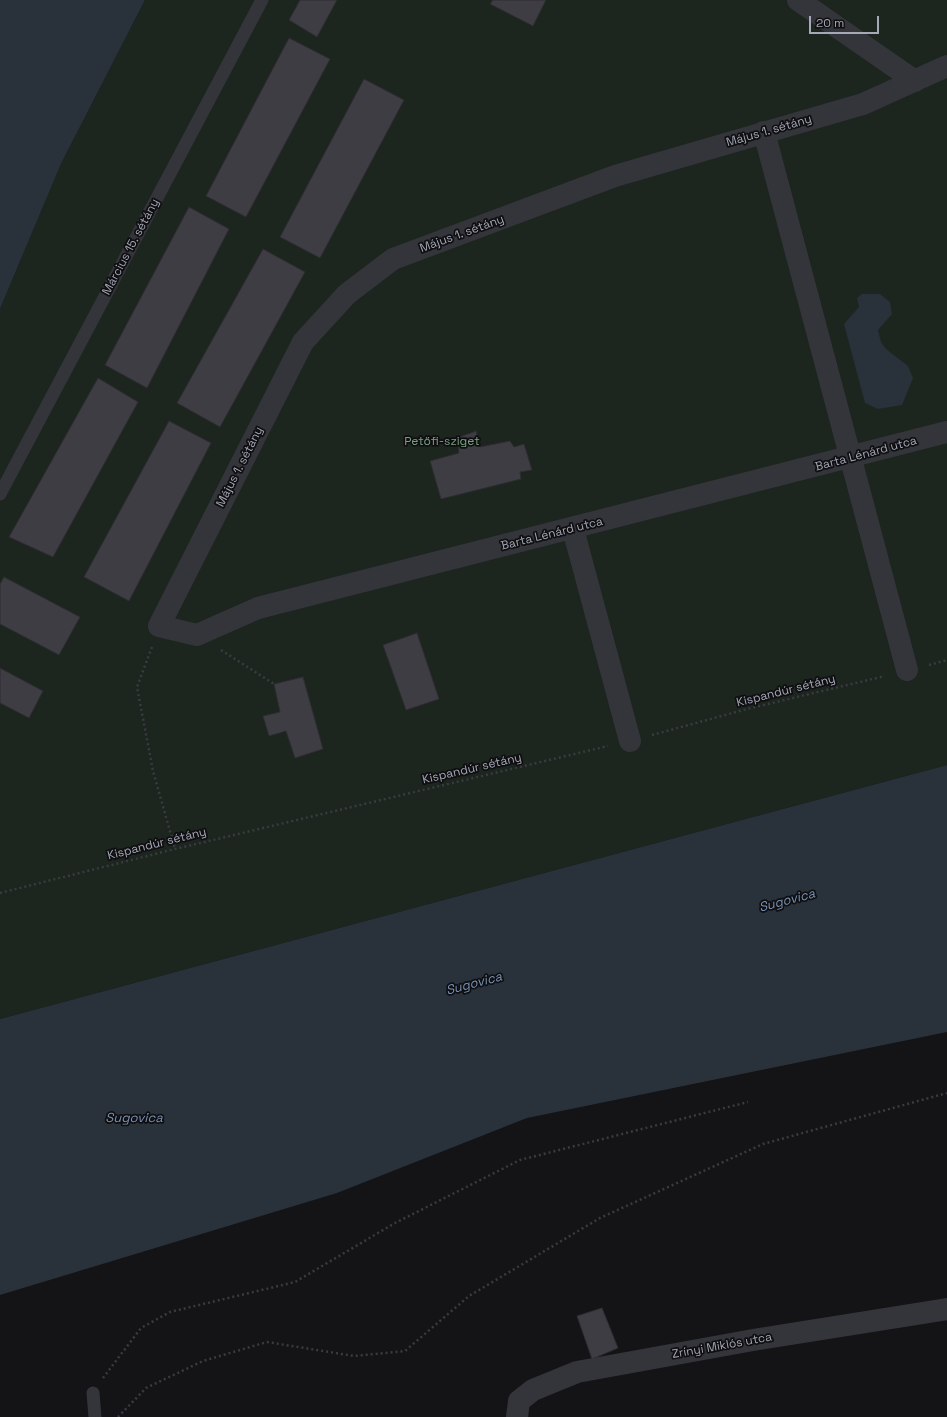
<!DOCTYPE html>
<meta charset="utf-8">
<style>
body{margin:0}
#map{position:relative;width:947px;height:1417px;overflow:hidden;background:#141315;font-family:"Space Grotesk",sans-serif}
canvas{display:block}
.scale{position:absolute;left:809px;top:16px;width:70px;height:18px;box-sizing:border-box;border:2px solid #a4a8b7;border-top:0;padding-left:5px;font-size:12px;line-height:14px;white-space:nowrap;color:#a4a8b7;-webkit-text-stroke:3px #0f0e10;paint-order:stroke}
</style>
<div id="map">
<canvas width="947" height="1417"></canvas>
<div class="scale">20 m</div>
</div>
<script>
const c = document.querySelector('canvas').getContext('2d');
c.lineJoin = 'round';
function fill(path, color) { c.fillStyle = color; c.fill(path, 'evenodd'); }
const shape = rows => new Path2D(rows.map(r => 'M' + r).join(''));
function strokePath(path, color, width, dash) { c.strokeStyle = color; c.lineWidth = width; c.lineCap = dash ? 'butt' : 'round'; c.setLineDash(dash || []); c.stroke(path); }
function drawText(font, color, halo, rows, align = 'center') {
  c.font = font + ' "Space Grotesk",sans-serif'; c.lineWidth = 3.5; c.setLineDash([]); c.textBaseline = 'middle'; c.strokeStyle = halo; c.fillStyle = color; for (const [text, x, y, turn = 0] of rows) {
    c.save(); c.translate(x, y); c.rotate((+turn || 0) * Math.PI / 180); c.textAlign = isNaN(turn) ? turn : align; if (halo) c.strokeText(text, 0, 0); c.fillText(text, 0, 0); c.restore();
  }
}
const green = shape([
 [145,0,947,0,947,765,0,1019,0,309,61,164]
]);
const water = shape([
 [0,0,145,0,61,164,0,309],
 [862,294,880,294,890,302,892,314,878,330,881,342,886,349,908,366,913,378,902,405,878,409,865,403,844,324,859,307,857,298],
 [947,765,947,1032,527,1118,337,1193,0,1295,0,1019]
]);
const building = shape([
 [300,0,337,0,317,37,289,20,300,0],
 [493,0,546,0,533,26,490,4,493,0],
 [289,38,330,59,246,217,206,196,289,38],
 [364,79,404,100,320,258,280,237,364,79],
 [189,207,229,229,147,388,105,365,189,207],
 [263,249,305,272,220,427,177,403,263,249],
 [98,378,138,402,53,557,9,537,98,378],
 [169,421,211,443,129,601,84,577,169,421],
 [476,431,480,447,510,441,514,447,524,444,532,470,520,472,521,479,441,499,430,461,459,453,457,438,476,431],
 [4,577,80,617,59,655,0,624,0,584,4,577],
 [417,633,439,699,406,710,383,645,417,633],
 [0,668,43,691,29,718,0,703,0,668],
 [303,677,323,749,295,758,286,731,269,736,263,716,280,712,274,684,303,677],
 [602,1308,618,1348,592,1359,577,1316,602,1308]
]);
const path = shape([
 [152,647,137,687,153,771,175,849],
 [221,650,274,684],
 [929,665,947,660],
 [652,735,747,709,885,676],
 [0,893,175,849,608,746],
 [103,1378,141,1328,170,1312,295,1282,395,1223,520,1160,748,1102],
 [118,1417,146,1388,203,1361,267,1342,354,1356,405,1351,469,1296,600,1218,763,1144,947,1093]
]);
const lane = shape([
 [0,494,262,0],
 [93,1393,95,1417]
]);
const street = shape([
 [798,0,915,81],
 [947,66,863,104,615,176,393,259,347,294,303,342,159,626,197,635,258,608,947,432],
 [764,132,907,670],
 [573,529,630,741],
 [517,1417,519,1401,533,1390,577,1372,753,1340,947,1309]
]);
const streetNames = [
 ["Május 1. sétány",769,131,-16],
 ["Május 1. sétány",462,234,-20],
 ["Március 15. sétány",131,247,-62],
 ["Barta Lénárd utca",866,454,-15],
 ["Május 1. sétány",240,467,-63],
 ["Barta Lénárd utca",552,534,-14],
 ["Kispandúr sétány",786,691,-14],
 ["Kispandúr sétány",472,769,-13],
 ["Kispandúr sétány",157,844,-14],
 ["Zrínyi Miklós utca",722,1346,-10]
];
const parkNames = [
 ["Petőfi-sziget",442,442]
];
const waterNames = [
 ["Sugovica",787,901,-15],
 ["Sugovica",474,984,-15],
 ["Sugovica",134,1118]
];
fill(green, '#1d251f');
fill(water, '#29313a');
fill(building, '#3e3d43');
strokePath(building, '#2e2d32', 1);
strokePath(path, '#3a3b42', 2.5, [2, 3]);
strokePath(lane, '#34353b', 13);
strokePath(street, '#34353b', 22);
drawText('12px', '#a4a8b7', '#0f0e10', streetNames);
drawText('12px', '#79a380', '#0f0e10', parkNames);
drawText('italic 13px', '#7892b5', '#0f0e10', waterNames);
</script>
